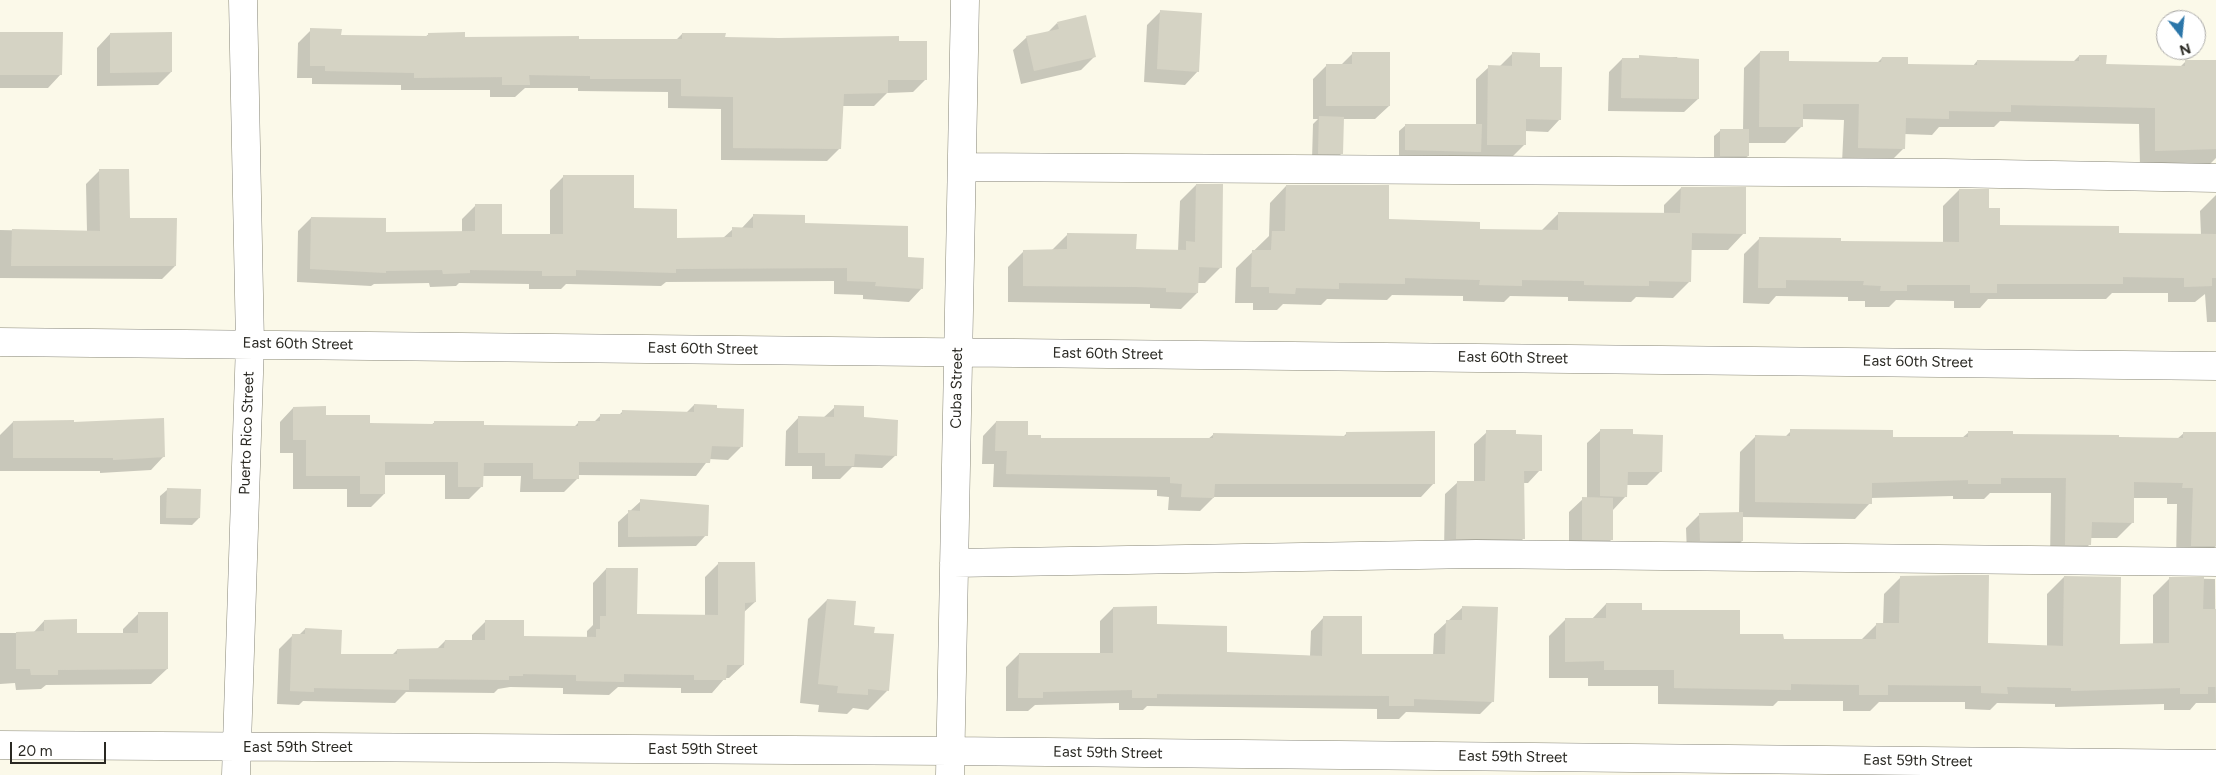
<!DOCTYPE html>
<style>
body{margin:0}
#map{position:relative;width:2216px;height:775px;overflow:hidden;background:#fbf9e9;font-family:Figtree,sans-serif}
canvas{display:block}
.north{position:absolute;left:2156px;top:10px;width:50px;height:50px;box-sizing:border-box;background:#fff;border:1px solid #aaa9a7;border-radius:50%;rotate:164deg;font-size:14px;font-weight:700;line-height:20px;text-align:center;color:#2a2923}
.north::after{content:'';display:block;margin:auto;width:18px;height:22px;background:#2b76a9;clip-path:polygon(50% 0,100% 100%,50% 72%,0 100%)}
.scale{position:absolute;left:10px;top:742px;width:96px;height:22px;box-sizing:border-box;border:2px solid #2a2923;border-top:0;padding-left:6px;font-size:15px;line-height:18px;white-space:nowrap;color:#2a2923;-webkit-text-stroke:4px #fff;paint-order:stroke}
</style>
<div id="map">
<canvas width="2216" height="775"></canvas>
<div class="north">N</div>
<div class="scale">20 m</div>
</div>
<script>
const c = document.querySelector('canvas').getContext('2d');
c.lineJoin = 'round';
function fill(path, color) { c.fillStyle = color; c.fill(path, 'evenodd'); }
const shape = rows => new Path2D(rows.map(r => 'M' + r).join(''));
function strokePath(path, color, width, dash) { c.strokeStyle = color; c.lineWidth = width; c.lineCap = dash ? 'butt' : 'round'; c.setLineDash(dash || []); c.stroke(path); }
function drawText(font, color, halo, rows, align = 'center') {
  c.font = font + ' Figtree,sans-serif'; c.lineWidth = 4; c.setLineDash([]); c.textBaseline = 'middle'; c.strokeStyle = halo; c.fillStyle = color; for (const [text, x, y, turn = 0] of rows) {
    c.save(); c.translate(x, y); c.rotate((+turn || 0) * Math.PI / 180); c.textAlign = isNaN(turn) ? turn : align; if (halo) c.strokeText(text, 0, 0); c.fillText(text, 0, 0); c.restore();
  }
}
const shadow = shape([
 [1160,12,1198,71,1185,85,1144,82,1147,25],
 [1057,23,1095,56,1081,70,1021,84,1013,50,1027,37,1048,32],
 [311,30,340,36,425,37,429,34,463,38,676,40,682,34,724,38,898,43,926,79,913,92,887,93,874,106,842,106,840,148,827,161,721,160,721,109,668,108,668,92,578,91,578,88,525,88,515,97,490,97,490,90,401,90,401,85,312,84,312,78,297,78,298,43],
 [0,33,61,74,48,88,0,88],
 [110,34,171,72,158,85,97,86,97,48],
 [1760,52,1788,62,1876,64,1882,58,1906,65,1972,67,1977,61,2073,62,2079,56,2105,65,2180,67,2186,61,2216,61,2216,158,2210,164,2140,167,2139,124,2000,121,1994,127,1939,127,1932,135,1904,134,1904,148,1888,164,1842,163,1844,120,1801,119,1801,127,1785,143,1748,143,1748,156,1741,162,1714,162,1714,136,1721,130,1743,130,1744,68],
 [1353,53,1389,106,1375,119,1343,119,1342,153,1335,160,1312,160,1313,124,1318,119,1313,119,1313,79,1327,65,1341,65],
 [1512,54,1538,68,1560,119,1548,132,1525,131,1525,144,1512,157,1399,156,1399,131,1406,125,1476,125,1476,79,1489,67,1499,67],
 [1677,57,1698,99,1684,112,1608,111,1609,72,1622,59],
 [99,171,128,219,175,266,162,279,0,278,0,230,87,232,86,184],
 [564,176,633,209,675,239,723,238,733,229,741,229,754,215,804,224,907,258,922,288,909,302,863,299,863,295,834,294,834,281,666,282,661,286,566,284,561,289,529,289,529,284,459,283,456,286,430,287,429,283,374,284,371,286,297,282,298,231,311,218,385,233,462,233,462,219,476,205,500,235,550,235,550,190],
 [1196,185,1221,267,1205,283,1197,283,1197,293,1181,309,1150,308,1150,304,1008,302,1008,267,1024,251,1051,251,1067,235,1135,250,1178,251,1180,201],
 [1286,186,1388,220,1479,230,1542,230,1559,213,1664,214,1664,205,1681,188,1744,233,1728,250,1691,250,1690,281,1673,298,1636,297,1631,302,1568,301,1568,297,1510,296,1504,302,1463,301,1463,296,1392,295,1387,300,1327,299,1321,305,1283,304,1277,310,1253,310,1253,303,1235,303,1236,268,1269,236,1270,203],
 [1959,190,1988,209,1998,226,2118,234,2201,235,2200,211,2216,195,2216,322,2207,322,2205,294,2195,302,2168,302,2168,293,2112,293,2106,299,1988,299,1980,308,1954,308,1954,301,1896,300,1889,307,1865,307,1865,301,1848,301,1848,297,1776,296,1769,304,1743,303,1744,254,1760,238,1840,242,1943,244,1943,206],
 [694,405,716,410,741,447,728,460,709,459,696,476,577,475,577,479,564,492,520,492,521,476,482,476,482,486,469,499,445,499,445,475,384,475,384,494,371,507,347,507,347,489,293,489,293,453,280,453,280,422,293,408,369,425,431,425,435,422,483,427,574,427,579,422,594,422,601,415,619,415,623,411,686,413],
 [835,407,896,455,882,468,852,467,840,479,812,479,812,466,785,466,786,431,799,417,823,418],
 [13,422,73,424,164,456,151,470,100,473,100,471,0,471,0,435],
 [996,422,1026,436,1040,439,1208,439,1214,434,1343,437,1347,433,1434,483,1421,497,1214,497,1200,511,1168,510,1169,497,1157,496,1157,490,993,487,994,464,982,464,983,436],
 [1601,430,1631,435,1661,471,1647,485,1626,485,1626,496,1613,510,1612,539,1598,553,1569,552,1569,512,1583,499,1587,499,1587,443],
 [1791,431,1892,438,1962,438,1969,432,2012,435,2177,439,2184,433,2216,434,2216,546,2200,562,2176,562,2177,504,2167,504,2167,498,2133,498,2133,522,2117,538,2090,538,2090,544,2074,560,2050,560,2051,493,1990,493,1984,499,1953,499,1953,496,1870,498,1870,503,1855,519,1742,517,1742,541,1729,554,1687,554,1686,528,1700,514,1739,513,1740,452,1756,436,1785,437],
 [1487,432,1515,436,1540,470,1528,483,1523,483,1524,538,1511,551,1444,551,1445,494,1458,482,1474,482,1474,444],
 [167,490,199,518,192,525,160,524,160,496],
 [641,501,706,535,696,546,618,547,618,522],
 [718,564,755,602,743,613,743,665,729,678,725,678,712,693,681,693,681,688,618,687,609,695,563,694,563,688,510,687,498,689,494,693,406,692,395,703,303,701,299,705,277,704,279,649,293,635,299,635,305,629,340,655,392,655,397,650,437,649,445,641,472,641,472,635,486,621,523,637,587,638,587,631,593,625,593,583,606,569,636,615,705,616,705,577],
 [1901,577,1986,645,2047,646,2047,594,2064,577,2119,645,2153,645,2153,595,2170,578,2215,579,2216,703,2196,703,2190,710,2164,710,2164,704,2055,707,2055,704,1997,703,1990,710,1965,709,1965,702,1879,702,1870,711,1843,711,1843,701,1778,701,1773,706,1658,704,1658,686,1588,686,1588,678,1549,678,1549,636,1566,619,1591,620,1606,604,1739,635,1782,641,1861,640,1876,625,1883,625,1884,594],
 [827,600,853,626,873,634,888,690,868,710,853,708,847,714,818,712,819,705,800,703,808,619],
 [1463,607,1493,701,1480,714,1406,712,1399,719,1377,719,1377,709,1147,706,1143,710,1119,710,1119,703,1035,705,1028,711,1006,711,1006,667,1019,654,1100,655,1100,621,1113,608,1225,653,1310,656,1311,631,1324,617,1360,656,1433,656,1434,634],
 [138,614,167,669,151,684,46,685,41,689,16,690,15,683,0,684,0,633,33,633,44,621,76,634,123,634,123,629]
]);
const building = shape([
 [1160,10,1202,13,1199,72,1157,69],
 [1086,15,1096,57,1034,71,1026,36,1059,29,1057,22],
 [310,28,342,29,341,35,428,36,428,33,465,32,465,37,579,36,579,39,682,39,682,33,726,33,725,37,779,38,899,36,899,41,927,41,927,80,888,80,888,93,844,94,841,149,733,148,733,97,681,96,681,79,590,79,590,76,529,75,530,85,502,85,502,77,414,78,414,73,325,71,325,66,310,66],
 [0,32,63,32,62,75,0,75],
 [172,32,172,72,110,73,110,33],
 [1760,51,1789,51,1789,61,1881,62,1882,57,1908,57,1908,64,1977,65,1977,60,2079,61,2079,55,2107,55,2106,64,2185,66,2185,60,2216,60,2216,149,2155,151,2155,108,2011,105,2011,112,1949,111,1949,119,1906,118,1905,149,1858,148,1859,104,1803,104,1803,127,1759,127],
 [1352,52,1390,52,1390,106,1326,106,1326,64,1352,64],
 [1512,52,1540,53,1540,67,1562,67,1561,120,1526,119,1526,145,1487,145,1488,65,1512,66],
 [1639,55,1699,59,1699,99,1621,98,1622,58,1639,58],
 [1319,116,1344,117,1343,154,1318,154],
 [1405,124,1482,124,1481,152,1405,150],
 [1720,129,1749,129,1749,156,1720,156],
 [99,169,129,169,130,218,177,218,176,266,11,266,12,229,100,231],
 [563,175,634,175,634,208,677,209,677,238,732,237,732,227,753,228,753,214,805,215,805,223,908,226,908,257,924,258,923,289,875,286,876,282,847,281,847,268,676,269,676,273,576,270,576,276,542,276,542,271,470,270,470,273,443,274,442,270,386,271,386,273,310,269,311,217,386,218,386,232,475,231,475,204,502,204,502,234,563,234],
 [1196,184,1223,184,1222,268,1199,267,1198,293,1166,292,1166,288,1137,287,1023,286,1023,250,1067,249,1067,233,1137,234,1136,249,1186,250,1186,241,1195,242],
 [1286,185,1389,185,1389,219,1480,222,1480,229,1558,230,1558,212,1680,213,1681,187,1746,187,1746,234,1692,233,1691,282,1649,281,1649,286,1584,285,1584,281,1522,280,1522,286,1479,285,1480,280,1405,278,1405,284,1339,283,1339,289,1296,288,1295,294,1269,293,1269,287,1251,287,1252,250,1271,250,1272,231,1285,231],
 [1959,189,1989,189,1989,208,2000,208,2000,225,2119,226,2119,233,2216,234,2216,278,2212,278,2212,286,2184,287,2184,278,2123,277,2123,284,1997,284,1997,293,1970,293,1970,285,1907,285,1907,291,1880,291,1881,286,1863,285,1864,281,1786,280,1786,288,1758,288,1759,237,1841,238,1841,241,1959,242],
 [694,404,717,405,717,408,744,409,743,447,712,446,710,463,579,462,579,479,533,479,533,463,484,463,483,487,458,487,458,462,385,462,385,494,360,494,360,476,306,476,306,440,293,440,293,407,326,406,326,415,370,415,370,423,434,424,434,421,484,421,484,425,578,426,578,421,600,421,600,414,622,414,622,410,694,412],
 [834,405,864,406,864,417,898,420,897,456,855,454,854,466,825,466,825,453,798,453,798,416,834,417],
 [164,418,165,457,113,460,113,458,13,458,13,421,74,420,74,422],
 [996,421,1028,421,1028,435,1041,435,1041,438,1213,438,1213,433,1346,436,1346,432,1435,431,1435,484,1215,484,1214,498,1181,497,1182,484,1170,483,1170,477,1006,474,1007,451,995,451],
 [1600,429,1633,429,1633,434,1663,435,1662,472,1628,472,1627,497,1600,496],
 [1790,429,1893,430,1893,437,1968,437,1968,431,2013,431,2013,434,2119,435,2119,437,2183,438,2183,432,2216,432,2216,546,2191,546,2193,488,2182,488,2183,483,2134,482,2134,523,2092,522,2091,545,2065,545,2066,478,2001,478,2001,484,1968,484,1968,480,1872,483,1872,504,1755,502,1755,435,1790,436],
 [1486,430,1516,430,1516,434,1542,435,1542,471,1524,471,1525,539,1456,539,1457,481,1485,481],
 [167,488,201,489,200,518,166,518],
 [1582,497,1613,498,1613,540,1582,540],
 [640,499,709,505,708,536,628,537,628,510,640,511],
 [1743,512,1743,541,1700,541,1699,513],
 [718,562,755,562,756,602,745,603,744,665,727,665,726,680,694,680,694,675,624,674,624,682,576,681,576,675,523,674,523,676,509,676,509,680,409,679,409,690,314,688,314,692,290,691,292,634,305,634,305,628,342,630,341,654,397,654,397,649,444,648,445,640,485,640,485,620,524,620,524,636,596,637,596,629,600,629,600,616,606,616,606,568,638,568,637,614,718,615],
 [1957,575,1989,575,1988,643,2063,646,2064,576,2121,577,2120,644,2169,643,2169,577,2204,577,2203,609,2216,609,2216,687,2208,687,2208,694,2180,694,2180,688,2071,691,2071,688,2007,687,2008,694,1981,693,1981,686,1888,685,1888,695,1859,695,1859,685,1791,684,1791,690,1674,688,1674,670,1604,670,1604,661,1565,662,1565,618,1606,618,1606,603,1642,603,1642,610,1740,610,1740,634,1783,634,1784,639,1876,639,1876,623,1899,623,1900,576],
 [827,599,856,601,854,625,875,627,874,633,894,634,889,691,868,689,868,695,837,693,838,686,818,684],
 [1157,606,1157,624,1227,626,1227,652,1322,656,1323,616,1362,616,1362,654,1445,654,1446,620,1462,620,1462,606,1498,607,1494,702,1414,699,1414,706,1389,706,1389,696,1157,694,1157,698,1132,698,1132,690,1043,692,1043,698,1018,698,1019,653,1113,653,1113,607],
 [138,612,168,612,168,669,58,670,58,675,31,675,30,669,16,669,16,632,44,631,44,620,77,619,77,633,138,633]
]);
const minor = shape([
 [962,167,1945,173,2216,178],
 [0,342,2216,366],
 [954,563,1476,554,2216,562],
 [0,745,950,751,2216,764],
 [236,775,250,343,243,0],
 [950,775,965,0]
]);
const streetNames = [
 ["East 60th Street",298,344,1],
 ["East 60th Street",703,349,1],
 ["East 60th Street",1108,354,1],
 ["East 60th Street",1513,358,1],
 ["East 60th Street",1918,362,1],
 ["Cuba Street",957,388,-89],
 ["Puerto Rico Street",247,433,-88],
 ["East 59th Street",298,748],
 ["East 59th Street",703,750],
 ["East 59th Street",1108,753,1],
 ["East 59th Street",1513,757,1],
 ["East 59th Street",1918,761,1]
];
fill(shadow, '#0003');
fill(building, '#d5d3c4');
strokePath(minor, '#888779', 29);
strokePath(minor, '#fff', 28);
drawText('15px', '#2a2923', '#fff', streetNames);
</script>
